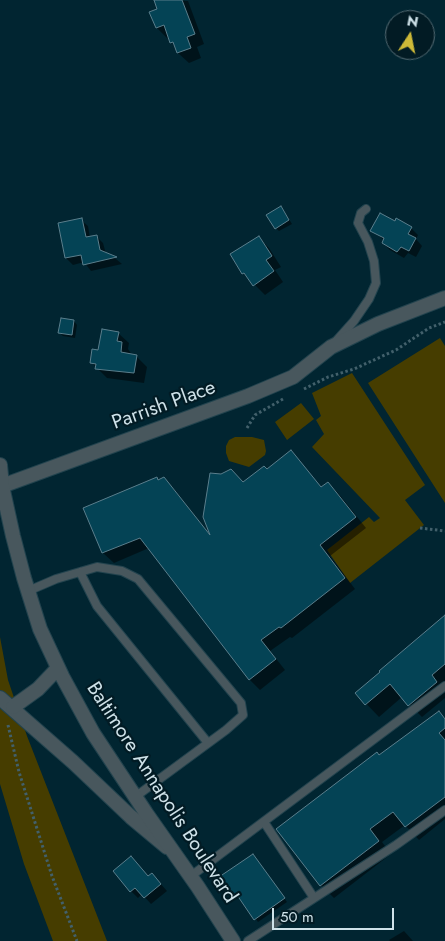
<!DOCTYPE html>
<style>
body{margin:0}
#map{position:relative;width:445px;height:941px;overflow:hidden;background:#012531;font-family:Jost,sans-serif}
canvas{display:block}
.north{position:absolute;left:385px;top:10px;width:50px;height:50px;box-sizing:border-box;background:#021b24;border:1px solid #546b73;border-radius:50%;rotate:11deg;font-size:14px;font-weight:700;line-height:20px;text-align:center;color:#cfe2e9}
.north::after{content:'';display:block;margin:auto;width:18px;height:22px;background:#cdb938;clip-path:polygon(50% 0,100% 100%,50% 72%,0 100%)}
.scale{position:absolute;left:272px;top:908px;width:122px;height:22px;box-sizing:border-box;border:2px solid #cfe2e9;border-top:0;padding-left:6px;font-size:15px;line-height:18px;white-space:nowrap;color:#cfe2e9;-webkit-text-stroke:4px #021b24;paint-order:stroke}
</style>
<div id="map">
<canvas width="445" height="941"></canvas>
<div class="north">N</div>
<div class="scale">50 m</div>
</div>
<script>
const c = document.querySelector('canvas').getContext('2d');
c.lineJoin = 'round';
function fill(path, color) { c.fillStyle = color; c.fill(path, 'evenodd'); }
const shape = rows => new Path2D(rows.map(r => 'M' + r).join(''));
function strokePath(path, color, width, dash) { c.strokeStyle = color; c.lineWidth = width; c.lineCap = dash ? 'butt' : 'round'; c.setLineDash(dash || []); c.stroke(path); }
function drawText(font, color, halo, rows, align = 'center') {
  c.font = font + ' Jost,sans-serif'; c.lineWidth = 4.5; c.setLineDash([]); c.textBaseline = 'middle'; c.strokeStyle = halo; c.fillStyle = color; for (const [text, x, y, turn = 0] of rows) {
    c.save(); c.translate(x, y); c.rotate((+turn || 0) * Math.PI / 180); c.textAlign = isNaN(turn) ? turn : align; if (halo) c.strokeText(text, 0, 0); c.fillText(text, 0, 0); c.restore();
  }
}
const green = shape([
 [440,338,445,346,445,503,368,383],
 [352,373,425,485,405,500,424,525,350,583,327,550,369,517,374,522,380,518,312,447,324,434,316,420,321,416,312,393],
 [301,403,314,419,287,440,275,422],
 [235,437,252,437,264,440,266,451,265,455,249,467,229,461,226,453,226,446,229,440],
 [0,637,8,680,27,736,107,941,53,941,24,864,0,784]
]);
const shadow = shape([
 [155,0,188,1,204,44,197,47,201,58,189,63,178,53,170,37,167,38,157,28,159,9],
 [284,211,292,224,279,231,276,228],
 [81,220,88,226,90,238,97,237,103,243,106,254,116,259,122,264,91,271,84,262,73,265,66,258,60,224],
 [397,220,411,228,418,235,416,239,422,246,416,257,408,253,404,258,390,250,383,243,384,240,372,230,395,223],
 [259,238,269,248,281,267,275,270,283,282,265,295,243,273,232,255],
 [74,321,77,325,75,338,63,336,60,333],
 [118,333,129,343,128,349,132,355,136,356,147,367,144,383,107,378,91,362,99,352],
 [291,452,322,488,328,483,338,493,366,528,330,556,355,589,292,638,290,637,270,651,285,670,260,690,250,680,149,548,114,563,103,553,85,508,164,479,174,489,210,535,244,483,267,470],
 [445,617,445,698,422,717,402,697,379,717,357,694],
 [439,713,445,719,445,819,419,840,405,825,382,842,391,854,334,898,321,885,379,756],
 [256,859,287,902,258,922,240,897,237,899,234,896],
 [149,877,159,882,167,891,151,904,142,894,138,898,131,891],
 [404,931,413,941,390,941,389,940]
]);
const building = shape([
 [154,0,182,0,195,34,187,37,191,48,177,53,173,42,170,43,164,25,156,28,149,12,157,9,154,0],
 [281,206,289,220,275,229,266,215,281,206],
 [380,213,395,221,396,218,412,227,408,234,416,238,409,251,401,247,397,252,382,243,384,238,370,231,380,213],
 [82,218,86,237,97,235,100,250,117,257,83,265,81,255,65,258,58,223,82,218],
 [259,236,272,256,266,260,274,271,253,286,244,273,242,274,230,254,259,236],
 [61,318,74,320,72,335,58,333,61,318],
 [102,329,119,332,117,341,122,342,121,352,137,355,134,373,95,369,96,364,90,363,92,349,98,350,102,329],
 [291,450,321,487,328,482,356,517,320,545,345,578,281,628,279,627,261,640,276,659,249,680,140,538,102,553,83,508,157,477,158,480,164,477,210,535,203,517,210,473,221,474,231,469,243,482,264,466,267,469,291,450],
 [445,615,445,664,432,675,437,682,408,706,390,684,365,705,355,693,380,672,379,671,445,615],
 [439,711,445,719,445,728,439,733,445,740,445,797,405,827,393,812,370,829,379,841,320,886,276,829,377,752,379,755,439,711],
 [253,854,285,898,254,920,237,895,233,897,219,877,253,854],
 [131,856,148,876,152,873,161,884,144,898,135,888,130,892,113,871,131,856]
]);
const path = shape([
 [304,389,328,377,354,369,396,350,429,328,445,322],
 [247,428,255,415,283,399],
 [420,528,445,531],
 [8,725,19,772,52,876,77,941]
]);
const service = shape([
 [337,340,354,321,369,299,376,283,374,261,368,242,358,223,361,213,366,209],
 [80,572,97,606,208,743],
 [28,591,56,579,97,567,122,571,138,579,241,703,243,715,226,730,135,797],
 [264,822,314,898],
 [191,876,445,686],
 [248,941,396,845,445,810]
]);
const minor = shape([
 [2,486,248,396,293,377,331,347,378,324,445,298],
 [0,698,73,762,131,817,167,847]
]);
const tertiary = shape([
 [0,465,2,486,13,536,24,578,40,629,62,676,93,733,146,813,198,887,233,941],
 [13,707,38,689,58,668]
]);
const streetNames = [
 ["Parrish Place",164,406,-20],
 ["Baltimore Annapolis Boulevard",161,793,57]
];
fill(green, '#463d00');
fill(shadow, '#0007');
fill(building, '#044355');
strokePath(building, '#5a7e8c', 1);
strokePath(service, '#22434e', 10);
strokePath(minor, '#22434e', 16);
strokePath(tertiary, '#22434e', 16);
strokePath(path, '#42606b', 3, [2.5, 2.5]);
strokePath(service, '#48575d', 8);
strokePath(minor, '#48575d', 14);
strokePath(tertiary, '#48575d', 14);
drawText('20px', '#cfe2e9', '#021b24', streetNames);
</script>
